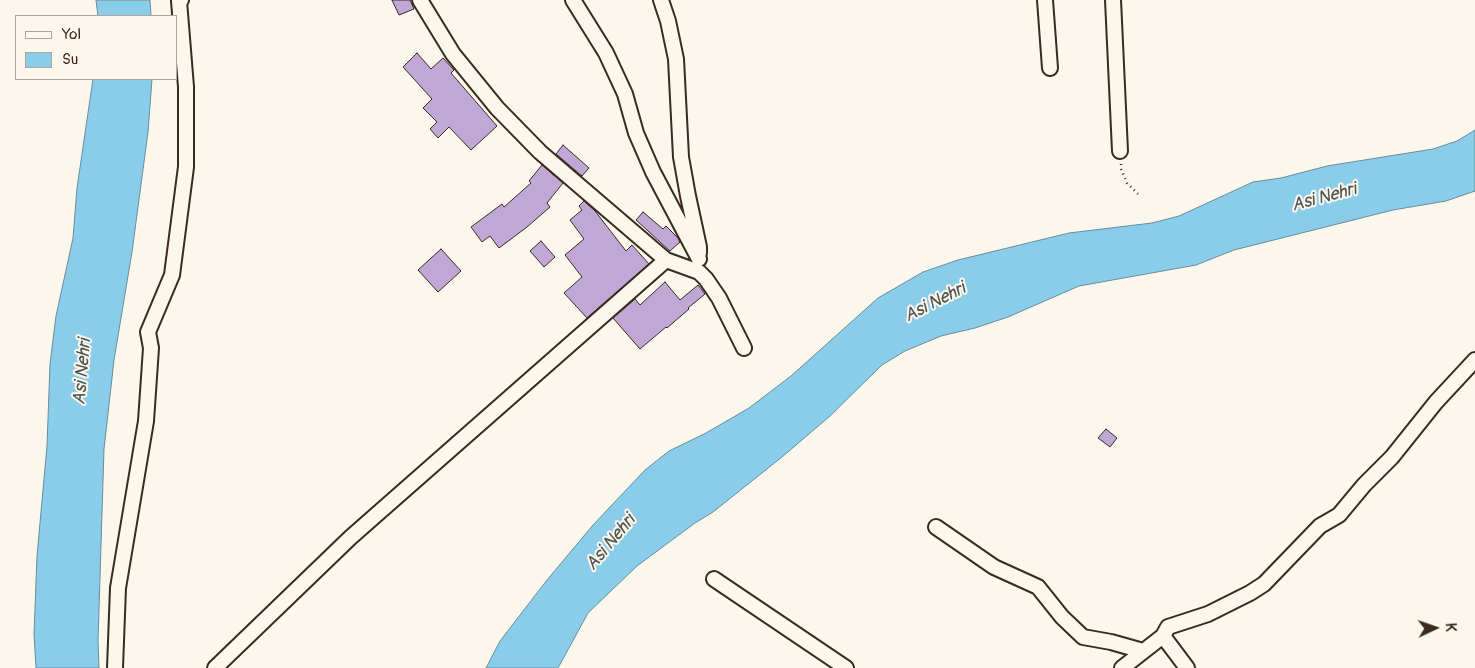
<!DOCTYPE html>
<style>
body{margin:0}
#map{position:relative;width:1475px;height:668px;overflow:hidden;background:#fbf7ec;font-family:Pangolin,sans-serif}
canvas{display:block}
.legend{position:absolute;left:15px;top:15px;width:162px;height:65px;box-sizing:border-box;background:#fbf7ec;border:1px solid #aea59a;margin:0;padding:6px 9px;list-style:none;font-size:15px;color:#3b2a1e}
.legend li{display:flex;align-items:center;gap:10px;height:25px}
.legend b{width:25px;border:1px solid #aea59a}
.north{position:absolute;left:1410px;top:603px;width:50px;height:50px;-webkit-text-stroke:4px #fbf7ec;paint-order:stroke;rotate:87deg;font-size:14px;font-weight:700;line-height:20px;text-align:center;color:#3b2a1e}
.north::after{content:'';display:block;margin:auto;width:18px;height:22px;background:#3b2a1e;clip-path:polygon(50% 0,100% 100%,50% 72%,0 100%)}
</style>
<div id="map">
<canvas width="1475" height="668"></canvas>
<ul class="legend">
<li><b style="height:6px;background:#fbf7ec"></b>Yol</li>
<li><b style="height:14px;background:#8acdeb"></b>Su</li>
</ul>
<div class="north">K</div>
</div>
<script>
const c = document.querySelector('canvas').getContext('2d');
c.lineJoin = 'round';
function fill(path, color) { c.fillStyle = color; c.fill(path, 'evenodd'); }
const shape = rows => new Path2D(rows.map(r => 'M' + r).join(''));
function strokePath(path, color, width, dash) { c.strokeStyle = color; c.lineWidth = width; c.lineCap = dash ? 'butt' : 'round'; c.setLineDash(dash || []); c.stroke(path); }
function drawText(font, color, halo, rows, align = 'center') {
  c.font = font + ' Pangolin,sans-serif'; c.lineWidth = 4; c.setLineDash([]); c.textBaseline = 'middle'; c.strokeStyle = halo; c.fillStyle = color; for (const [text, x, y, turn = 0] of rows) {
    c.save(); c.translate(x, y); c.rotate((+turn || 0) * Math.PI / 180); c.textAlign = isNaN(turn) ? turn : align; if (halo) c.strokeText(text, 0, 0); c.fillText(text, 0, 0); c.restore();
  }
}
const water = shape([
 [96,0,150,0,151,16,98,16,96,0],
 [93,79,152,79,148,132,132,252,114,360,104,449,98,641,99,668,36,668,34,634,37,556,47,446,50,364,56,316,73,238,77,188,93,79],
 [1475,130,1475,191,1446,201,1393,210,1234,250,1196,265,1079,286,1008,317,975,328,941,336,905,351,882,365,830,416,782,457,713,512,695,523,637,566,588,613,558,668,486,668,500,641,547,580,593,525,645,470,669,451,706,433,749,408,791,376,878,298,923,272,958,260,1069,233,1152,223,1179,216,1253,182,1281,178,1327,166,1433,149,1457,141,1475,130]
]);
const building = shape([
 [392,0,410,0,414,9,399,15,392,0],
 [417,53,431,69,443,58,454,70,451,73,497,126,471,150,449,127,438,138,430,129,437,122,423,108,432,99,403,67,417,53],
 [563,145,589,168,582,176,556,154,563,145],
 [542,165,563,183,547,203,550,207,527,227,499,248,490,236,482,242,471,227,502,204,504,207,531,183,529,181,542,165],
 [584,201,595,211,626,251,632,245,649,264,587,318,564,293,582,277,565,255,584,239,570,220,582,210,579,206,584,201],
 [643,212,663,229,666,226,678,238,680,242,670,251,636,220,643,212],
 [541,241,555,257,544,267,530,251,541,241],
 [441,249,461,271,438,292,418,270,441,249],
 [665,282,680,300,698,285,705,294,688,308,689,309,667,328,666,327,640,349,613,318,635,299,640,305,665,282],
 [1106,429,1117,438,1110,447,1098,438,1106,429]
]);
const path = shape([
 [1121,164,1121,169,1127,183,1138,194]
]);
const minor = shape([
 [420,0,453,54,497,108,540,152,666,260,699,272,706,279,719,298,744,348],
 [573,0,606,53,625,94,636,133,653,172,699,259],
 [661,0,668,21,676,59,681,157,688,196,699,247,699,253],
 [1045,0,1050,68],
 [1113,0,1120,151],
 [936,527,994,567,1038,587,1062,617,1083,637,1111,642,1143,651],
 [714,579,846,668],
 [115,668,118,588,146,421,151,348,148,332,172,275,186,167,186,87,179,1,181,0],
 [215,668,351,537,666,260],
 [1122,668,1163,636],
 [1187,668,1163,636,1168,627,1208,614,1250,593,1264,584,1320,526,1339,515,1364,485,1392,457,1436,402,1475,360]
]);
const waterNames = [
 ["Asi Nehri",1324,198,-15],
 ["Asi Nehri",935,303,-27],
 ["Asi Nehri",83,372,-85],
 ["Asi Nehri",611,543,-50]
];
fill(water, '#8acdeb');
strokePath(water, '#6a8c99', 1);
fill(building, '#c0a8d6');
strokePath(building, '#3b2a1e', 1);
strokePath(minor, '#3b2a1e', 18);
strokePath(path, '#3b2a1e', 2.5, [1, 4]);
strokePath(minor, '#fbf7ec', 14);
drawText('italic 18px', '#4f5351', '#fbf7ec', waterNames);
</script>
